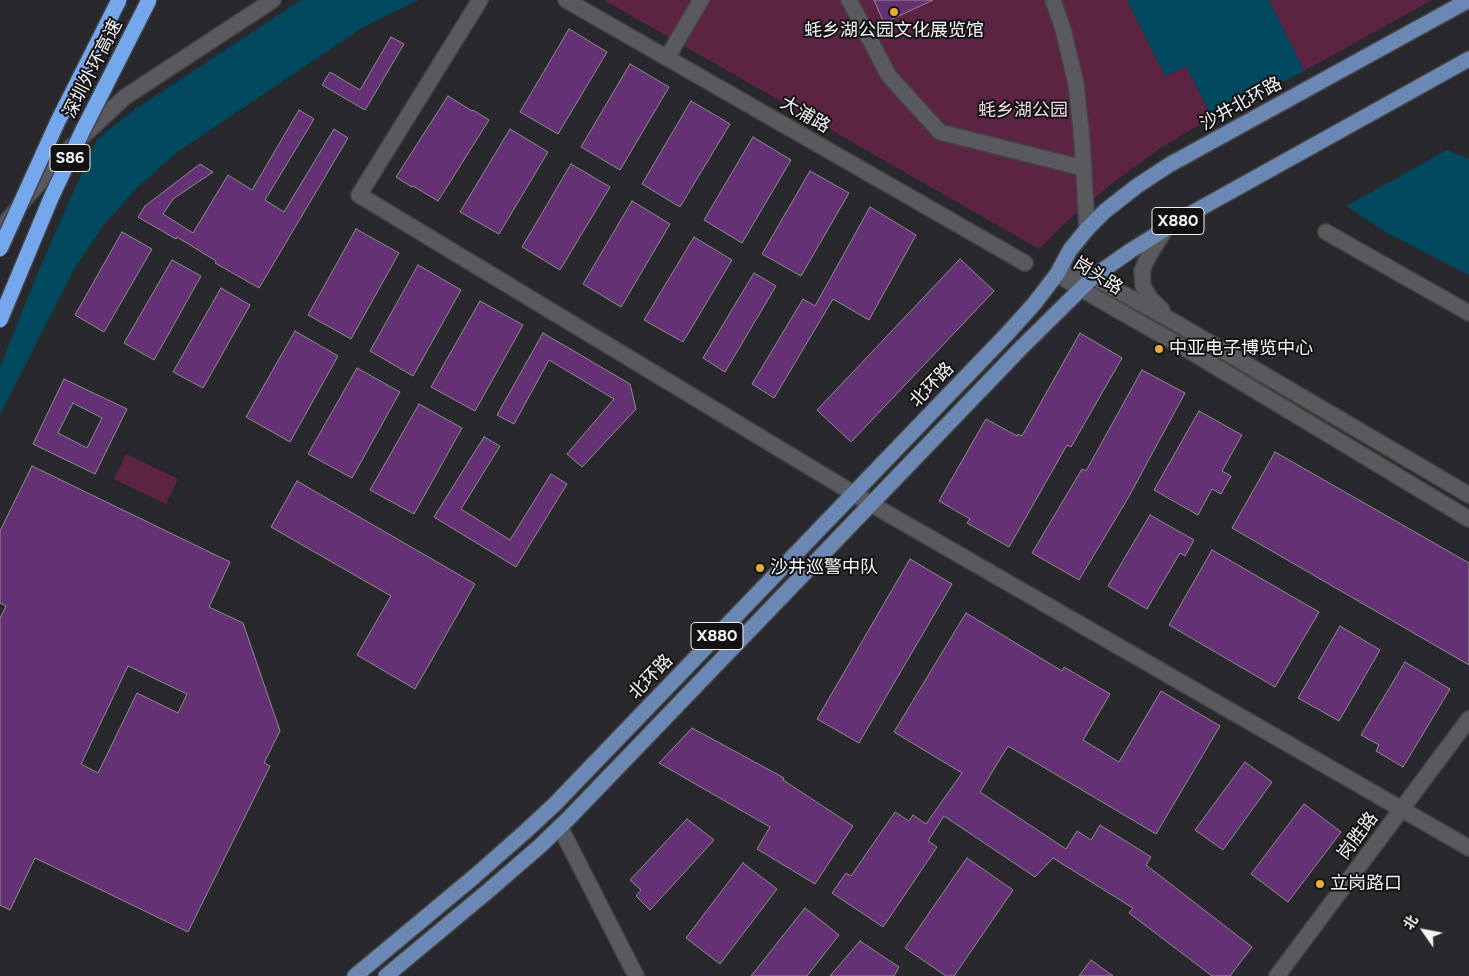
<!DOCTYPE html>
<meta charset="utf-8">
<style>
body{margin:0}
#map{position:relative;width:1469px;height:976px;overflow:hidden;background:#29292d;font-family:Figtree,"Noto Sans SC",sans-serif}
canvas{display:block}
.north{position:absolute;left:1399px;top:906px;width:50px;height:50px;-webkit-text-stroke:4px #121214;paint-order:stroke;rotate:303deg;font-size:14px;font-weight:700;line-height:20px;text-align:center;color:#f4f4f7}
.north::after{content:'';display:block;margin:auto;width:18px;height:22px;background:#f4f4f7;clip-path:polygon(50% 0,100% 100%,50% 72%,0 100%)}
</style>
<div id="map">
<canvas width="1469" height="976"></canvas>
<div class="north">北</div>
</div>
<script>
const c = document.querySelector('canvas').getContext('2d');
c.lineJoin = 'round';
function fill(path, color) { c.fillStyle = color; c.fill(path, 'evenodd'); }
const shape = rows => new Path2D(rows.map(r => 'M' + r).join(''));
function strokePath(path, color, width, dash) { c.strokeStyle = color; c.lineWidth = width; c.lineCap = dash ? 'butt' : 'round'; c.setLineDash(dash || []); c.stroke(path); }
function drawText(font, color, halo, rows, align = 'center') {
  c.font = font + ' Figtree,"Noto Sans SC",sans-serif'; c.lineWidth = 4; c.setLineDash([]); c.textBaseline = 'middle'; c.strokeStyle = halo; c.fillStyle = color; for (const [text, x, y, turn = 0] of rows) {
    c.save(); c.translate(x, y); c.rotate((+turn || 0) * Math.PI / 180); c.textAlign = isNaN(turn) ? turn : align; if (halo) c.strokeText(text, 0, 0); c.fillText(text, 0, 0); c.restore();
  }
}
const green = shape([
 [604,0,1127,0,1165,76,1186,66,1212,117,1159,149,1110,185,1063,225,1039,249],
 [1269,0,1432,0,1304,71],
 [126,454,178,479,166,504,114,479]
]);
const water = shape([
 [301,0,419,0,365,26,176,153,137,188,102,227,73,271,0,415,0,243,80,155,106,132,134,110],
 [1127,0,1269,0,1304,71,1212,117,1186,66,1165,76],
 [1447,150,1469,159,1469,275,1387,233,1346,206]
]);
const pier = shape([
 [100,133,67,206,38,272,0,367,0,239,28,204,78,153]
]);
const building = shape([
 [874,0,933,0,884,23,874,0],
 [569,29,607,52,558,134,520,112,569,29],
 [391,37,404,44,365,110,322,85,330,72,360,90,391,37],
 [630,64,669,87,620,170,581,147,630,64],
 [448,96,472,111,473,110,489,120,438,201,413,186,412,187,396,177,448,96],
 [691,101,730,124,680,207,642,184,691,101],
 [299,110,314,119,265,200,284,212,334,129,348,138,259,288,215,263,216,261,177,237,176,239,138,217,145,206,200,164,213,172,173,199,163,214,193,233,228,175,252,190,299,110],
 [510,129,548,152,499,234,460,212,510,129],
 [753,137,791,160,742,243,704,220,753,137],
 [571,164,610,187,560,270,522,247,571,164],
 [810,171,849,193,801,276,762,254,810,171],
 [632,201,670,224,621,307,583,284,632,201],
 [870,207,916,235,869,320,833,299,774,398,752,384,803,299,815,306,870,207],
 [356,229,399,253,351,339,308,315,356,229],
 [122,232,152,249,104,332,75,315,122,232],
 [694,237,732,260,683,342,644,320,694,237],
 [960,259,994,291,851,442,817,410,960,259],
 [172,260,201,276,154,360,124,343,172,260],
 [418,265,461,290,413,376,370,351,418,265],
 [754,273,776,286,725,372,703,358,754,273],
 [221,288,250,305,203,388,173,372,221,288],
 [480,301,523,325,475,411,431,387,480,301],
 [295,331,338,356,290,442,246,417,295,331],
 [543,333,630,384,636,409,582,467,567,454,614,399,549,360,514,424,497,415,543,333],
 [1080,333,1122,358,1071,447,1067,445,1009,547,967,523,970,519,939,501,986,419,1017,436,1018,434,1022,436,1080,333],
 [357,368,400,392,352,478,308,454,357,368],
 [1142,370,1185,393,1128,498,1079,580,1032,553,1082,469,1086,471,1142,370],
 [64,379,127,409,95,474,33,444,64,379],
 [73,403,102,418,87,448,58,433,73,403],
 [419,404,462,428,414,514,370,490,419,404],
 [1199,411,1242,435,1222,471,1231,476,1221,494,1212,489,1198,515,1154,490,1199,411],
 [484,437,500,446,461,509,510,540,551,474,567,484,516,567,434,517,484,437],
 [1275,452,1469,563,1469,665,1232,528,1275,452],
 [32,466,230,562,209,607,243,623,280,731,264,763,270,766,188,932,35,858,10,910,0,905,0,618,6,606,0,603,0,531,32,466],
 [128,666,187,694,178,713,137,693,98,773,81,764,128,666],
 [297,481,475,584,415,689,357,655,391,596,271,527,297,481],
 [1150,515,1194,540,1185,556,1180,553,1147,609,1108,586,1150,515],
 [1212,550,1319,612,1275,687,1169,625,1212,550],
 [910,559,952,584,859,743,817,719,910,559],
 [966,613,1062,671,1064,667,1110,694,1083,740,1119,762,1161,691,1220,726,1156,834,1008,746,980,792,1066,849,1077,831,1091,840,1100,825,1151,857,1146,865,1252,947,1230,976,1212,976,1129,913,1133,908,1053,858,1035,877,944,816,928,841,937,847,883,927,832,893,846,873,851,876,895,812,909,821,913,815,926,824,962,773,894,732,966,613],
 [1340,626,1380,650,1339,721,1298,698,1340,626],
 [1405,662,1450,689,1403,767,1376,751,1379,745,1361,735,1405,662],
 [692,728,784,778,783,780,853,826,815,884,757,849,770,827,659,763,692,728],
 [1245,762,1272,782,1223,850,1195,830,1245,762],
 [1304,804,1341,832,1288,902,1251,874,1304,804],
 [687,819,714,840,650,910,636,896,641,890,630,880,687,819],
 [967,858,1013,890,954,976,946,976,905,948,967,858],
 [743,863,777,889,720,964,686,938,743,863],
 [805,908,839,935,807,976,751,976,805,908],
 [860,941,899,967,894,976,830,976,860,941],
 [1091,960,1113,976,1079,976,1091,960]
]);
const minor = shape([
 [480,0,359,195,871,504,1469,848],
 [566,0,1025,263],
 [849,0,889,76,940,132,1083,168],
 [1053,0,1063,29,1076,84,1082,140,1087,229],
 [667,58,701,0],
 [0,230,24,200,72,146,125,97,273,0],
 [1326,232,1469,313],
 [1057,274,1081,289,1193,353,1469,519],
 [1059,274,1093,277,1176,323,1469,495],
 [1162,310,1150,298,1143,286,1142,271,1148,257,1166,228],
 [560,827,636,976],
 [1277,976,1469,719]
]);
const major = shape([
 [355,976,475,876,526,831,555,804,1007,334,1034,304,1057,274,1070,250,1087,229,1105,211,1137,186,1169,165,1469,0],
 [386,976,488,891,540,846,569,818,1021,348,1093,277,1130,251,1183,218,1469,59]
]);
const highwayBridge = shape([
 [0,249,58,121,119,0],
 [0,320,51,198,82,132,149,0]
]);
const markers = [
 [894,12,5,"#e7ac36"],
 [1159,349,5,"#e7ac36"],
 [760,568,5,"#e7ac36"],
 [1320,884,5,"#e7ac36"]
];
const shields = [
 [70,158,40],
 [1178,221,52],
 [717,636,52]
];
const shieldNames = [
 ["S86",70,158],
 ["X880",1178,221],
 ["X880",717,636]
];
const poiNames = [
 ["蚝乡湖公园文化展览馆",894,31,"center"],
 ["中亚电子博览中心",1169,349],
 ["沙井巡警中队",770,568],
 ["立岗路口",1330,884]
];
const streetNames = [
 ["深圳外环高速",93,69,-63],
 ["沙井北环路",1241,104,-29],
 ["大浦路",805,115,30],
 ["岗头路",1098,276,32],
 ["北环路",932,385,-46],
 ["北环路",651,677,-46],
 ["岗胜路",1358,836,-53]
];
const parkNames = [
 ["蚝乡湖公园",1023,111]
];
fill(green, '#5d2343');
fill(water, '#00495f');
fill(pier, '#29292d');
fill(building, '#643174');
strokePath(building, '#8e8b8f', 1);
strokePath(minor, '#444447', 18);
strokePath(major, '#444447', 18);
strokePath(minor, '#5a595d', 15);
strokePath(major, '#6a88b3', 15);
strokePath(highwayBridge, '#444447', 18, []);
strokePath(highwayBridge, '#75a7ec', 15);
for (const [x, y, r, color] of markers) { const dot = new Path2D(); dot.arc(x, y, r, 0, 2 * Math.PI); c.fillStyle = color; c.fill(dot); strokePath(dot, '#121214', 2); }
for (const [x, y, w] of shields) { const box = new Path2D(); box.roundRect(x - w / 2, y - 13.5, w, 27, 4); c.fillStyle = '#121214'; c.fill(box); strokePath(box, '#f4f4f7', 1); }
drawText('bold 16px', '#f4f4f7', null, shieldNames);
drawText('18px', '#f4f4f7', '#121214', poiNames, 'left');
drawText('18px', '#f4f4f7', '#121214', streetNames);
drawText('18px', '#f1d9e4', '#121214', parkNames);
</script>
